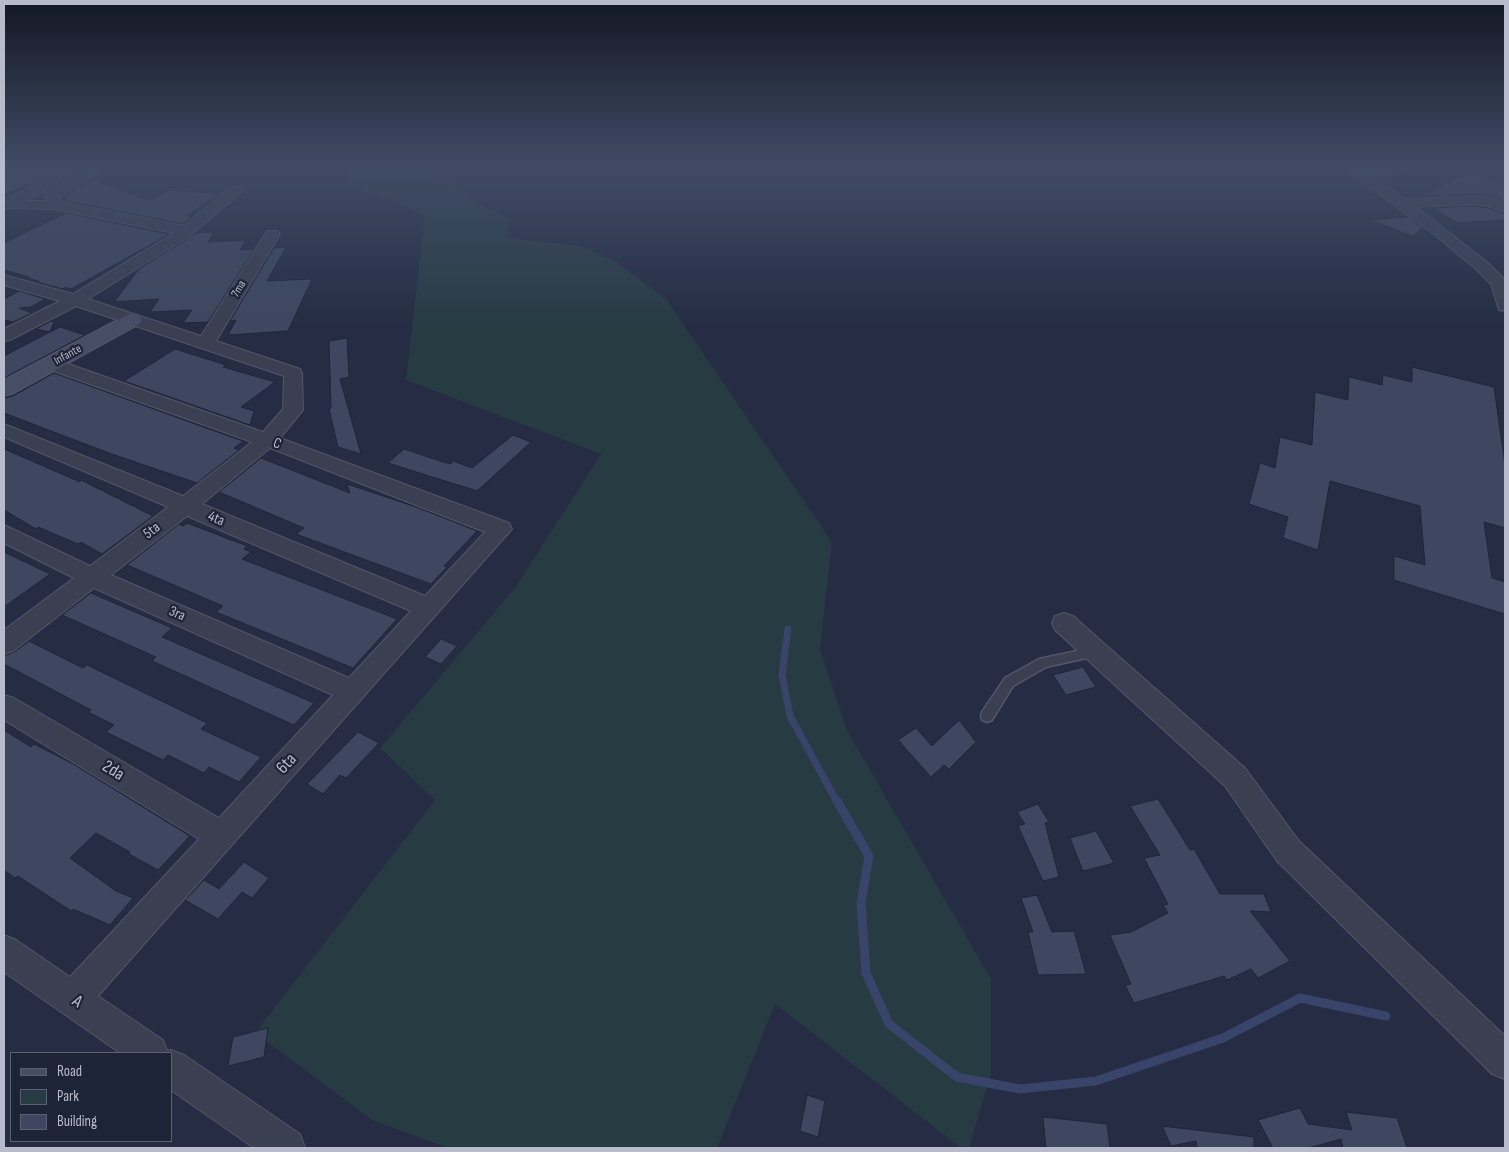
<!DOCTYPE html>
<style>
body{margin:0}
#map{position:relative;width:1509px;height:1152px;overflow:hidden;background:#252c43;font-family:"Sofia Sans Condensed",sans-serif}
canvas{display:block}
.frame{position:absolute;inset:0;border:5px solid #b7bbcc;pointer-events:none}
.legend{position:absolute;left:10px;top:1052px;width:162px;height:90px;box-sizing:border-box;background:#1e2437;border:1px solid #5b6073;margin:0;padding:6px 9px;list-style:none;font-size:15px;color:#b7bbcc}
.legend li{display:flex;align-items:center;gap:10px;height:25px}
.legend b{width:25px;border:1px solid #5b6073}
</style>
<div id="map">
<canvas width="1509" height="1152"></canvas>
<div class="frame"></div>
<ul class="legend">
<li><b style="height:6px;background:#474d65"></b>Road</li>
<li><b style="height:14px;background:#273b43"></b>Park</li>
<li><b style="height:14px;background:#3f4760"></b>Building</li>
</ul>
</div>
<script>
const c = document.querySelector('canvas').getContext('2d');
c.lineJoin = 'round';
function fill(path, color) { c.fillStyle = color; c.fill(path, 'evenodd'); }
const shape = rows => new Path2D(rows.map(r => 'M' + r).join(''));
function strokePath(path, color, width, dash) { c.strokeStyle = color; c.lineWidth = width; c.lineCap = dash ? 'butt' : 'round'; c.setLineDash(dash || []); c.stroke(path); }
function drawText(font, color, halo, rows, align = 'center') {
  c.font = font + ' "Sofia Sans Condensed",sans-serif'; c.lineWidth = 4.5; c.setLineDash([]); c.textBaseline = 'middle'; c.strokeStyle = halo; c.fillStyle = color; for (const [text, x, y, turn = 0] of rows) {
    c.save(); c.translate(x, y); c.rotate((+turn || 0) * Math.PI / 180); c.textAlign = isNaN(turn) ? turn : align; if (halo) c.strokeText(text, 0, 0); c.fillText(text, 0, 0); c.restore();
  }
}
const green = shape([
 [343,167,410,167,435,178,451,181,471,198,510,220,507,238,581,246,613,260,666,299,832,542,820,649,847,730,991,979,991,1074,969,1148,961,1148,775,1004,717,1148,449,1148,372,1120,255,1033,435,800,380,748,515,588,601,454,406,380,425,215,354,187]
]);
const streamFar1 = shape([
 [788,629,782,675,790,716,837,802]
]);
const stream = shape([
 [837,801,869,856,861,903,866,973,889,1024,957,1077,1020,1089,1096,1081,1223,1038,1300,998,1386,1016]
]);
const building = shape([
 [4,167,39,167,32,185,28,184,4,195,4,167],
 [57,167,66,167,64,168,77,173,46,190,57,167],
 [1472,170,1496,182,1505,184,1505,201,1491,196,1472,194,1423,196,1472,170],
 [93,179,149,201,169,190,219,194,187,216,192,217,183,224,72,202,62,198,93,179],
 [1472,206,1488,208,1505,214,1505,220,1458,223,1433,208,1472,206],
 [66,213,168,234,168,235,71,289,66,287,63,289,37,282,39,281,27,278,29,277,4,270,4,243,66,213],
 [1408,217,1423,228,1412,236,1370,220,1408,217],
 [214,232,208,242,246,240,240,250,254,249,208,322,183,323,192,310,150,312,159,299,114,302,139,269,196,233,214,232],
 [286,247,267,281,312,279,288,331,228,335,236,320,230,321,274,248,286,247],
 [19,291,45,299,31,307,19,308,32,313,13,322,4,320,4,299,19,291],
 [51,321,54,322,50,332,60,327,85,335,4,378,4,356,50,332,36,329,51,321],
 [347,338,349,377,340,379,361,454,338,447,329,409,331,408,329,341,347,338],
 [175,349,226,365,223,367,275,382,241,407,254,411,250,425,124,381,175,349],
 [1412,367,1494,387,1505,465,1505,528,1484,522,1492,578,1505,582,1505,614,1394,580,1394,556,1425,565,1420,506,1330,481,1318,550,1283,538,1288,517,1249,504,1260,463,1275,468,1280,437,1312,445,1315,392,1348,400,1349,377,1382,385,1383,375,1412,382,1412,367],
 [54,373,234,438,243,441,234,448,239,450,197,483,109,453,4,413,4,398,13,396,54,373],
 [513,435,531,442,477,491,388,463,404,449,443,462,451,464,453,461,472,468,513,435],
 [4,449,80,482,81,480,153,516,102,554,81,542,78,544,38,527,36,529,4,510,4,449],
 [261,458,350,493,347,484,416,507,477,531,444,566,447,567,431,584,296,534,304,528,219,492,261,458],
 [187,523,247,546,244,549,251,552,242,559,397,619,353,668,216,612,223,606,127,565,179,524,183,526,187,523],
 [4,552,50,574,4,607,4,552],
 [91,593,172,628,162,637,314,703,294,725,152,661,156,657,62,615,91,593],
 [441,639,457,646,441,664,425,657,441,639],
 [29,641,83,668,87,665,207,723,201,729,261,757,239,782,209,767,204,773,168,755,163,760,106,732,114,725,88,712,91,710,4,664,4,656,14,652,29,641],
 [1083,667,1096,687,1066,695,1053,675,1083,667],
 [959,720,976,742,949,769,944,765,931,777,898,740,916,728,932,746,959,720],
 [4,730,31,747,34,744,73,764,190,836,158,870,129,854,130,852,96,833,70,858,116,891,133,898,110,925,73,909,71,911,18,876,15,878,4,870,4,730],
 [358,732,379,743,346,778,340,775,323,794,307,784,358,732],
 [1158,799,1190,850,1194,849,1220,894,1264,894,1271,912,1250,911,1290,961,1258,978,1251,969,1227,980,1224,976,1134,1003,1125,985,1131,984,1110,935,1131,932,1168,913,1163,905,1168,904,1144,858,1160,855,1130,806,1158,799],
 [1038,804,1049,822,1045,823,1059,877,1043,881,1018,826,1025,824,1017,812,1038,804],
 [1096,831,1114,863,1083,871,1070,838,1096,831],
 [244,862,269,878,252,898,242,892,218,919,185,900,204,880,219,889,244,862],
 [1037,895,1052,932,1074,931,1086,974,1038,975,1028,932,1033,932,1021,898,1037,895],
 [268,1028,264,1057,228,1066,233,1037,268,1028],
 [807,1095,825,1101,818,1137,800,1131,807,1095],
 [1300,1108,1308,1124,1352,1130,1346,1112,1397,1118,1407,1148,1343,1148,1341,1139,1308,1148,1273,1148,1258,1120,1300,1108],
 [1043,1117,1107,1124,1110,1148,1046,1148,1043,1117],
 [1162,1126,1254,1137,1254,1148,1197,1148,1196,1141,1171,1146,1162,1126]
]);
const path = shape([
 [1483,167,1505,173]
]);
const lane = shape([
 [1096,647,1100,649,1102,652,1100,655,1046,667,1013,686,992,720,987,722,982,720,981,716,982,712,1005,678,1039,659,1096,647]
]);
const street = shape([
 [41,167,55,167,44,191,25,201,47,201,45,195,47,192,92,167,109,167,60,197,61,202,184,226,230,187,240,187,242,190,240,193,192,234,88,299,201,336,267,231,277,231,280,234,216,341,300,369,302,373,303,410,280,438,509,523,512,529,98,996,163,1040,167,1051,171,1050,184,1055,300,1134,305,1148,254,1148,171,1090,171,1053,120,1053,4,972,4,935,16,940,70,977,199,839,4,720,4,695,14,698,219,818,333,695,94,588,13,651,4,654,4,630,74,578,4,543,4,525,90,566,168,507,4,437,4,424,183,496,252,442,45,368,42,364,45,360,51,358,57,360,263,432,283,409,284,376,76,306,10,340,4,341,4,329,60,301,4,285,4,275,73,294,174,233,55,209,4,208,4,202,9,201,11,197,33,186,41,167],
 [270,448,485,532,425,596,202,504,270,448],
 [187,516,411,611,349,678,111,575,187,516],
 [1338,167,1356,167,1362,170,1383,167,1422,167,1415,171,1372,176,1405,199,1472,196,1491,198,1505,203,1505,212,1488,206,1472,204,1416,207,1488,263,1505,280,1505,311,1499,310,1491,284,1476,269,1434,234,1355,177,1338,167],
 [1064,613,1073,616,1245,768,1299,841,1505,1036,1505,1079,1492,1074,1277,861,1225,786,1055,630,1052,623,1055,616,1064,613]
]);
const secondary = shape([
 [132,314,139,316,142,320,139,324,12,394,4,396,4,380,125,316,132,314]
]);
const farStreetnames = [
 ["7ma",239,289,-59],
 ["Infante",68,355,-29]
];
const streetNames = [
 ["C",277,444,21],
 ["4ta",216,519,23],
 ["5ta",152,531,-37],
 ["3ra",177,614,24]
];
const nearStreetnames = [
 ["6ta",287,764,-48],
 ["2da",113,771,31],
 ["A",77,1002,35]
];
fill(green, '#273b43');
strokePath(streamFar1, '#38446a', 7);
strokePath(stream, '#38446a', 9);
fill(building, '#3f4760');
strokePath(building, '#202639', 1);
strokePath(lane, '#525769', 3);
strokePath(street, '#525769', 2);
strokePath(secondary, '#525769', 2);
strokePath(path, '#455860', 2, [2.5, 2.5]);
fill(lane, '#3a3f52');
fill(street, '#3a3f52');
fill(secondary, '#474d65');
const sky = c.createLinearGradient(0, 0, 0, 328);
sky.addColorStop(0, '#141825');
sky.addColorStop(0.51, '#404b66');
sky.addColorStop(1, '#404b6600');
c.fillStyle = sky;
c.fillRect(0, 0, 1509, 328);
drawText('12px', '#b7bbcc', '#1e2437', farStreetnames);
drawText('15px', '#b7bbcc', '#1e2437', streetNames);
drawText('18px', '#b7bbcc', '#1e2437', nearStreetnames);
</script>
